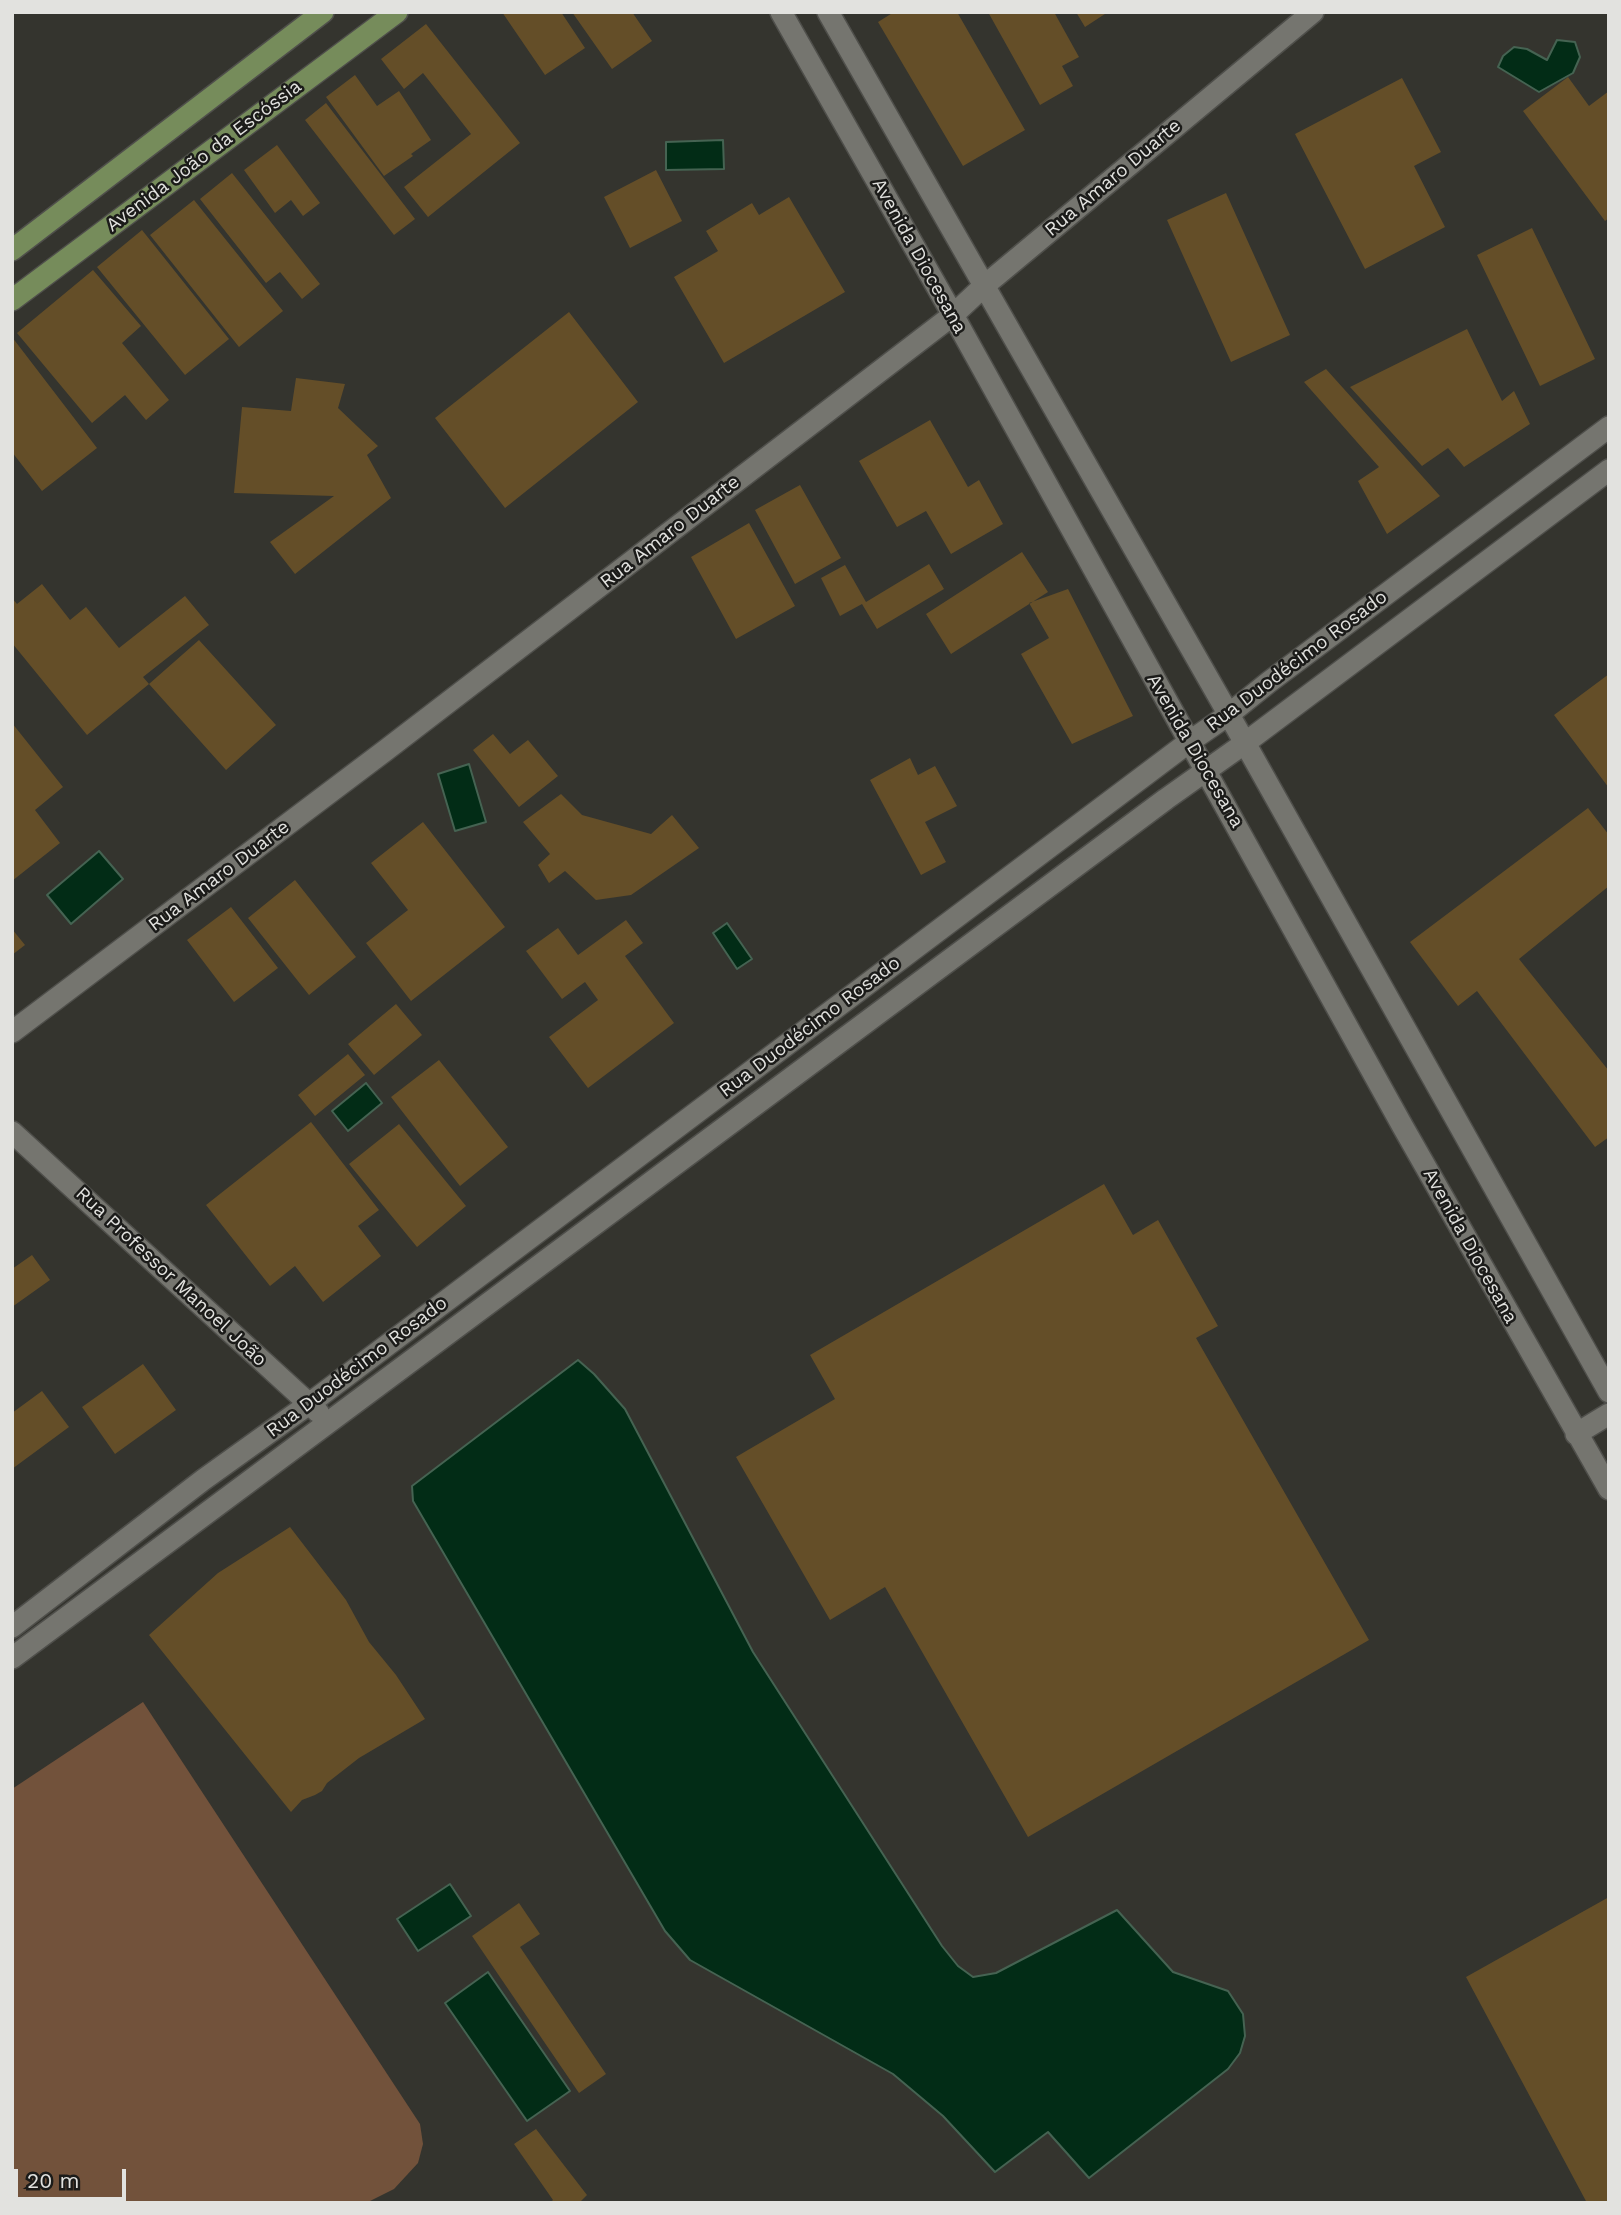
<!DOCTYPE html>
<meta charset="utf-8">
<style>
body{margin:0}
#map{position:relative;width:1621px;height:2215px;overflow:hidden;background:#34342e;font-family:"Work Sans",sans-serif}
canvas{display:block}
.frame{position:absolute;inset:0;border:14px solid #e2e2df;pointer-events:none}
.scale{position:absolute;left:14px;top:2169px;width:112px;height:32px;box-sizing:border-box;border:4px solid #e2e2df;border-top:0;padding-left:9px;font-size:21px;line-height:24px;white-space:nowrap;color:#e2e2df;-webkit-text-stroke:5px #1b1b19;paint-order:stroke}
</style>
<div id="map">
<canvas width="1621" height="2215"></canvas>
<div class="frame"></div>
<div class="scale">20 m</div>
</div>
<script>
const c = document.querySelector('canvas').getContext('2d');
c.lineJoin = 'round';
function fill(path, color) { c.fillStyle = color; c.fill(path, 'evenodd'); }
const shape = rows => new Path2D(rows.map(r => 'M' + r).join(''));
function strokePath(path, color, width, dash) { c.strokeStyle = color; c.lineWidth = width; c.lineCap = dash ? 'butt' : 'round'; c.setLineDash(dash || []); c.stroke(path); }
function drawText(font, color, halo, rows, align = 'center') {
  c.font = font + ' "Work Sans",sans-serif'; c.lineWidth = 5; c.setLineDash([]); c.textBaseline = 'middle'; c.strokeStyle = halo; c.fillStyle = color; for (const [text, x, y, turn = 0] of rows) {
    c.save(); c.translate(x, y); c.rotate((+turn || 0) * Math.PI / 180); c.textAlign = isNaN(turn) ? turn : align; if (halo) c.strokeText(text, 0, 0); c.fillText(text, 0, 0); c.restore();
  }
}
const green = shape([
 [143,1702,420,2124,423,2144,418,2163,394,2189,366,2203,12,2203,12,1789]
]);
const water = shape([
 [1557,40,1575,42,1580,57,1573,73,1539,92,1498,67,1503,56,1514,47,1527,49,1547,60,1557,40],
 [723,140,724,169,666,170,666,142,723,140],
 [469,764,486,822,455,831,438,774,469,764],
 [99,851,123,879,71,924,47,895,99,851],
 [727,923,752,959,737,969,713,933,727,923],
 [366,1083,382,1103,348,1131,332,1111,366,1083],
 [578,1360,594,1374,625,1409,753,1652,942,1946,958,1966,973,1977,996,1973,1117,1910,1173,1972,1228,1991,1243,2014,1245,2036,1240,2053,1228,2069,1089,2178,1048,2132,995,2172,943,2116,893,2074,690,1960,665,1931,413,1501,412,1486,578,1360],
 [450,1884,471,1916,418,1951,397,1919,450,1884],
 [488,1972,570,2091,527,2121,445,2003,488,1972]
]);
const building = shape([
 [502,12,561,12,585,48,545,75],
 [572,12,632,12,652,41,612,69],
 [894,12,957,12,1025,130,963,166,878,22],
 [988,12,1054,12,1079,57,1062,66,1073,86,1040,105],
 [1076,12,1108,12,1085,27],
 [426,24,520,143,428,217,404,187,471,134,423,73,404,89,381,59],
 [355,75,377,106,399,91,431,140,411,154,413,156,384,176,326,97],
 [1568,77,1589,106,1609,91,1609,218,1605,221,1523,111],
 [1402,78,1441,152,1414,166,1445,227,1365,269,1295,134],
 [326,103,415,219,394,235,305,120],
 [277,145,320,203,303,216,291,200,275,213,244,170],
 [656,170,682,221,630,248,604,197],
 [232,173,320,284,302,299,280,272,266,283,200,199],
 [1226,193,1290,335,1231,362,1167,220],
 [789,197,845,292,724,363,674,277,718,251,706,231,752,203,759,215],
 [194,200,283,311,239,347,150,235],
 [1532,228,1595,359,1540,386,1477,255],
 [142,230,229,339,185,375,97,267],
 [93,270,141,326,122,343,169,400,146,420,125,395,92,423,17,333],
 [569,312,638,402,505,508,435,418],
 [1467,329,1502,401,1514,391,1530,424,1464,467,1448,448,1422,466,1350,387],
 [12,337,97,448,42,491,12,452],
 [1326,369,1440,496,1387,534,1358,481,1379,467,1304,382],
 [296,378,345,384,338,408,378,446,367,455,391,498,295,574,270,542,334,496,234,493,242,407,291,411],
 [930,420,968,487,979,480,1003,524,951,554,926,511,897,527,859,461],
 [800,485,841,558,795,584,755,510],
 [749,523,795,606,736,639,691,557],
 [1022,552,1048,592,951,654,926,614],
 [929,564,944,589,877,629,862,604,840,616,821,578,845,565,866,602],
 [42,584,70,620,86,607,119,648,185,596,209,625,143,677,149,684,87,735,12,643,12,598,17,604],
 [1068,589,1133,716,1072,744,1021,654,1049,638,1029,603],
 [199,640,276,725,226,770,149,684],
 [1609,674,1609,788,1554,715],
 [12,723,63,787,35,810,60,843,12,881],
 [493,734,510,754,528,740,558,776,519,807,473,750],
 [910,758,918,775,935,766,957,806,925,822,946,862,921,875,870,780],
 [561,794,582,815,651,834,672,815,699,848,631,895,596,900,565,871,549,883,538,865,550,854,523,822],
 [1588,808,1609,835,1609,886,1519,959,1609,1071,1609,1137,1595,1147,1477,991,1458,1006,1410,942],
 [423,822,505,927,411,1001,366,943,408,910,371,863],
 [295,880,356,957,309,995,248,918],
 [231,907,278,968,234,1002,187,940],
 [626,920,643,943,625,956,674,1023,588,1088,549,1037,598,1000,585,982,562,999,526,951,558,928,578,955],
 [12,929,25,945,12,955],
 [396,1004,422,1035,374,1075,348,1044],
 [348,1054,365,1075,315,1116,298,1095],
 [439,1060,508,1147,460,1186,391,1097],
 [311,1122,379,1210,358,1226,381,1256,323,1302,295,1266,270,1286,206,1205],
 [399,1124,466,1206,417,1247,349,1164],
 [1104,1184,1133,1235,1158,1220,1218,1326,1196,1338,1369,1640,1028,1837,885,1587,830,1620,736,1457,835,1399,810,1355],
 [32,1255,50,1280,12,1307,12,1269],
 [143,1364,176,1410,115,1454,82,1407],
 [42,1391,69,1427,12,1469,12,1413],
 [290,1527,346,1600,369,1642,396,1675,425,1719,359,1758,327,1783,322,1791,315,1795,302,1800,291,1812,149,1635,218,1573],
 [1609,1897,1609,2203,1587,2203,1466,1977],
 [519,1903,540,1934,520,1947,606,2074,579,2093,472,1936],
 [536,2129,587,2195,579,2203,550,2203,553,2200,514,2144]
]);
const minor = shape([
 [781,12,953,315,1403,1127,1609,1489],
 [828,12,1245,743,1609,1392],
 [12,1032,386,750,953,315,984,286,1313,12],
 [12,1132,318,1412],
 [1576,1434,1609,1414],
 [12,1627,203,1480,309,1404,1189,742,1228,715,1269,682,1609,427],
 [12,1658,1166,799,1245,743,1609,470]
]);
const major = shape([
 [12,250,323,12],
 [12,300,397,12]
]);
const streetNames = [
 ["Avenida João da Escóssia",204,156,-37],
 ["Rua Amaro Duarte",1113,178,-40],
 ["Avenida Diocesana",919,256,61],
 ["Rua Amaro Duarte",670,532,-38],
 ["Rua Duodécimo Rosado",1297,661,-37],
 ["Avenida Diocesana",1195,751,60],
 ["Rua Amaro Duarte",219,876,-37],
 ["Rua Duodécimo Rosado",810,1027,-37],
 ["Avenida Diocesana",1470,1246,61],
 ["Rua Professor Manoel João",171,1277,43],
 ["Rua Duodécimo Rosado",357,1367,-37]
];
fill(green, '#72523b');
fill(water, '#022c16');
strokePath(water, '#456352', 2);
fill(building, '#644e28');
strokePath(minor, '#4f4f4b', 24);
strokePath(major, '#4f4f4b', 24);
strokePath(minor, '#75756f', 21);
strokePath(major, '#768c5b', 21);
drawText('19px', '#e2e2df', '#1b1b19', streetNames);
</script>
